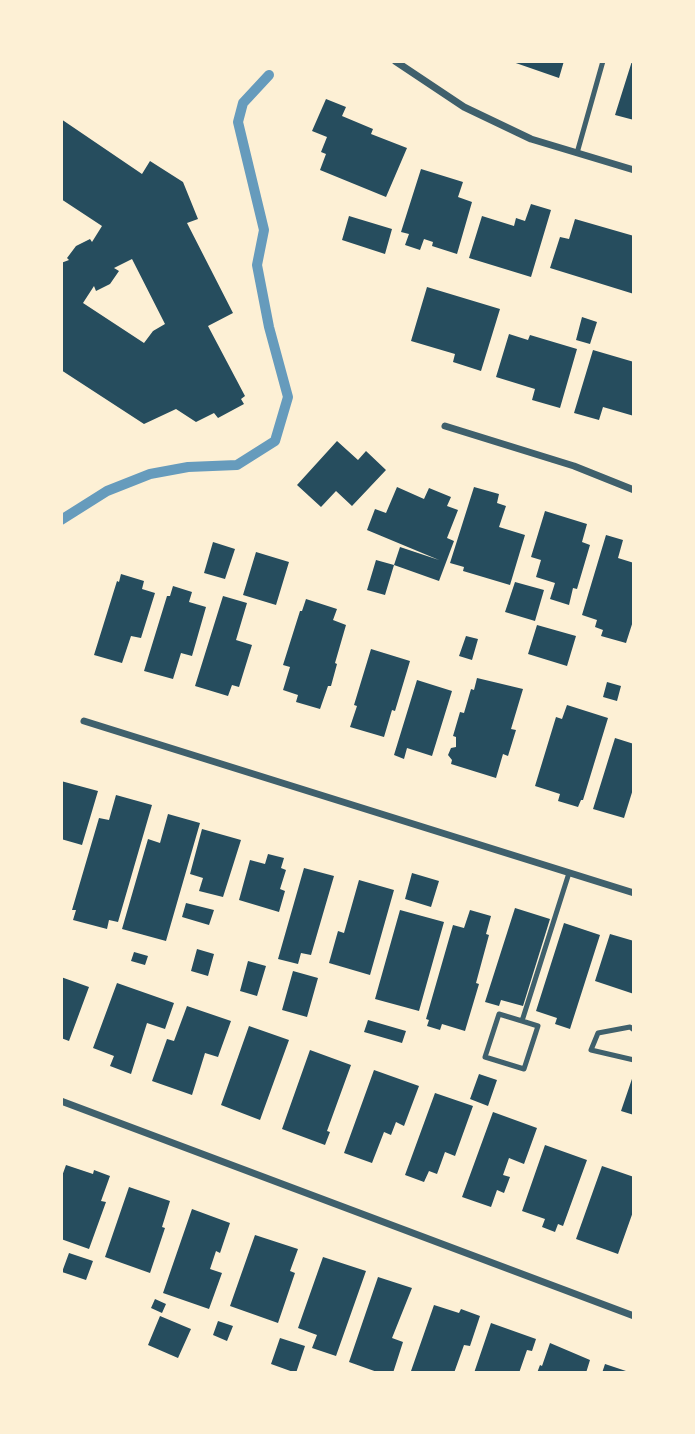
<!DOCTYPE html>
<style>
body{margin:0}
#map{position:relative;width:695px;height:1434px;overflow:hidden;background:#fdf0d5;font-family:"PT Sans Narrow",sans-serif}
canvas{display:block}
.frame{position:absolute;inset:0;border:63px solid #fdf0d5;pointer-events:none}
</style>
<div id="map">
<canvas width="695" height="1434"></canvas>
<div class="frame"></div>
</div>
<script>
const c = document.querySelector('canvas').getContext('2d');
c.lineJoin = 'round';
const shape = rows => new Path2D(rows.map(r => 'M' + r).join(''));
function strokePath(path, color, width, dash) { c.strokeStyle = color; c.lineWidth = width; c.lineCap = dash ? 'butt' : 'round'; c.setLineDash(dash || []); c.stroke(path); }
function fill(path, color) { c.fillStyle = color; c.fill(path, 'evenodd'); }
const stream = shape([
 [61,520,107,491,150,474,188,467,237,465,275,441,288,397,269,327,257,265,264,230,238,122,243,103,269,75]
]);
const building = shape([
 [510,61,564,61,559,78],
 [632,61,634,61,634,120,615,115],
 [326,99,346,107,342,116,373,129,371,134,407,148,386,197,320,170,326,154,321,152,327,137,312,131],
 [61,119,142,174,150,161,183,182,198,219,187,223,233,313,208,326,245,396,241,399,244,404,218,418,214,413,196,422,176,409,144,424,61,370,61,263,69,260,67,258,76,246,90,239,92,242,102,226,61,199],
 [132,259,165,324,153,331,144,343,83,303,94,286,96,291,110,284,119,271,114,268],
 [421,169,463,182,458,197,472,202,457,254,432,246,433,242,424,239,420,250,405,245,409,234,401,232],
 [531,204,551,210,531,277,469,258,482,216,514,226,516,218,525,221],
 [349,216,392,229,385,254,342,240],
 [575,219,634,236,634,294,550,268,560,237,569,239],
 [427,287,500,309,481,371,453,362,455,354,411,341],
 [582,317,597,322,590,344,576,340],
 [509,334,528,340,530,335,577,349,560,408,532,400,535,389,496,377],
 [593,350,634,362,634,416,603,407,599,420,574,413],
 [337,441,358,460,366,451,386,470,352,506,336,491,321,507,297,485],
 [397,487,424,499,429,488,451,497,447,506,458,510,447,538,454,541,439,581,394,565,400,547,439,560,367,530,375,509,386,513],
 [474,487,499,494,497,503,506,506,499,527,525,535,510,585,463,571,464,567,450,563],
 [545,511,587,524,582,542,590,545,577,589,573,588,569,605,550,599,555,583,536,577,541,560,531,557],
 [606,535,623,540,618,558,634,563,634,618,626,643,601,636,603,630,595,627,597,620,582,615],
 [213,542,235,549,225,579,204,573],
 [256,552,289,562,276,605,243,595],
 [376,560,394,565,385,595,367,590],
 [121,574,144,581,142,589,155,593,141,638,131,636,122,663,94,655,117,581,119,582],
 [515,582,544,590,535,621,505,612],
 [173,586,192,592,189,602,206,607,192,656,181,653,173,679,144,671,167,596,170,596],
 [223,596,247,603,236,640,252,645,239,687,232,685,228,696,195,686],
 [306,599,337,609,333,620,346,625,335,663,337,664,331,686,328,686,320,709,296,702,298,695,283,690,290,667,283,665,300,611,302,611],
 [537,625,576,636,567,666,528,654],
 [466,636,478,639,472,660,459,656],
 [371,649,410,661,395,711,392,710,384,737,350,727,357,706,354,705],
 [477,678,523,689,511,729,516,730,508,756,503,754,496,778,451,764,452,760,448,755,451,748,456,747,456,737,453,736,460,712,464,713,471,689,474,690],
 [417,680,452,691,432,756,407,748,404,759,394,755],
 [607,682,621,686,617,701,603,697],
 [567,705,608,718,583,800,581,800,578,807,558,801,560,794,535,786,556,717,562,719],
 [615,738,634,744,634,786,624,818,593,809],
 [61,781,98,791,82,845,61,839],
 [116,795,152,805,118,922,109,920,107,929,73,920,76,910,72,910,99,818,109,820],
 [168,814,200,823,166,941,122,929,148,839,160,843],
 [202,829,241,840,223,897,199,891,203,878,190,874],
 [268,854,284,858,281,868,286,870,280,889,285,891,279,912,239,900,250,860,265,864],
 [304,868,334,876,311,955,301,953,298,964,278,959],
 [412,873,439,881,431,907,405,899],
 [359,880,394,890,370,975,329,963,338,931,344,933],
 [186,903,214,910,209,925,182,917],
 [515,908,550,919,523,1006,501,1000,499,1006,485,1002],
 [400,910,444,922,419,1011,375,999],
 [470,910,491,916,486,934,489,935,476,983,479,984,465,1031,442,1024,440,1030,427,1026,429,1020,426,1019,453,925,464,928],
 [564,923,600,935,570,1029,555,1024,557,1018,536,1011],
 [610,934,634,941,634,994,595,981],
 [197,949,214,954,208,976,191,971],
 [134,952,148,956,145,965,131,961],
 [248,961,266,966,257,996,240,991],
 [293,971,318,978,307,1017,282,1010],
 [61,977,89,987,69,1041,61,1038],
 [117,983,174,1003,165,1029,147,1023,131,1074,110,1066,114,1056,93,1048],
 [187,1006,231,1021,218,1057,205,1053,192,1095,152,1081,167,1039,174,1041],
 [368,1020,406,1031,402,1043,364,1032],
 [249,1026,289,1040,260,1120,221,1105],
 [310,1050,351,1065,327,1131,330,1132,325,1145,282,1129],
 [374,1070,419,1086,404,1126,396,1122,391,1135,384,1132,372,1163,344,1153],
 [634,1073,634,1115,621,1111],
 [479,1074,497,1080,488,1106,470,1099],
 [435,1093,473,1106,455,1156,445,1152,437,1174,429,1171,424,1182,405,1175],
 [493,1112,537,1128,524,1164,509,1158,503,1175,510,1177,504,1193,497,1190,491,1207,462,1197],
 [545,1145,587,1160,563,1226,558,1224,555,1232,542,1227,545,1219,522,1211],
 [66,1165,93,1174,94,1170,110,1176,101,1201,106,1202,89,1249,61,1239,61,1179],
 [602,1166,634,1177,634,1209,618,1254,576,1239],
 [129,1187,170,1201,162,1227,165,1228,150,1273,105,1257],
 [192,1209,230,1223,220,1253,216,1251,210,1269,222,1273,209,1309,163,1293],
 [255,1235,298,1249,290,1271,295,1273,278,1323,230,1306],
 [69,1253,93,1261,86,1280,62,1272],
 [323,1257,366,1271,336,1356,312,1348,317,1335,298,1328],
 [378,1277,412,1288,392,1338,403,1342,393,1373,380,1373,349,1362],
 [155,1299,166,1304,162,1313,151,1308],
 [434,1305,459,1313,461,1309,480,1316,470,1346,464,1345,454,1373,411,1371],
 [160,1316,191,1329,178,1358,148,1345],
 [218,1321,233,1326,227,1341,213,1335],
 [491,1323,536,1339,532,1351,527,1350,519,1373,474,1373],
 [280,1338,305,1346,296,1373,271,1364],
 [550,1343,590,1360,586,1373,537,1373,540,1365,542,1366],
 [605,1364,629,1372,629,1373,602,1373]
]);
const service = shape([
 [577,153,603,61],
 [522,1021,538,1026,524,1069,485,1057,499,1014,522,1021,569,873],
 [634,1030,630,1027,598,1033,591,1050,634,1060]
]);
const minor = shape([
 [395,61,464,107,531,139,634,170],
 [445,426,574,466,634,490],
 [84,721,634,893],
 [61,1101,634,1316]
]);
strokePath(stream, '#669bbc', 10);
fill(building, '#264d5e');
strokePath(service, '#3f606c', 5);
strokePath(minor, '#3f606c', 7);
</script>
